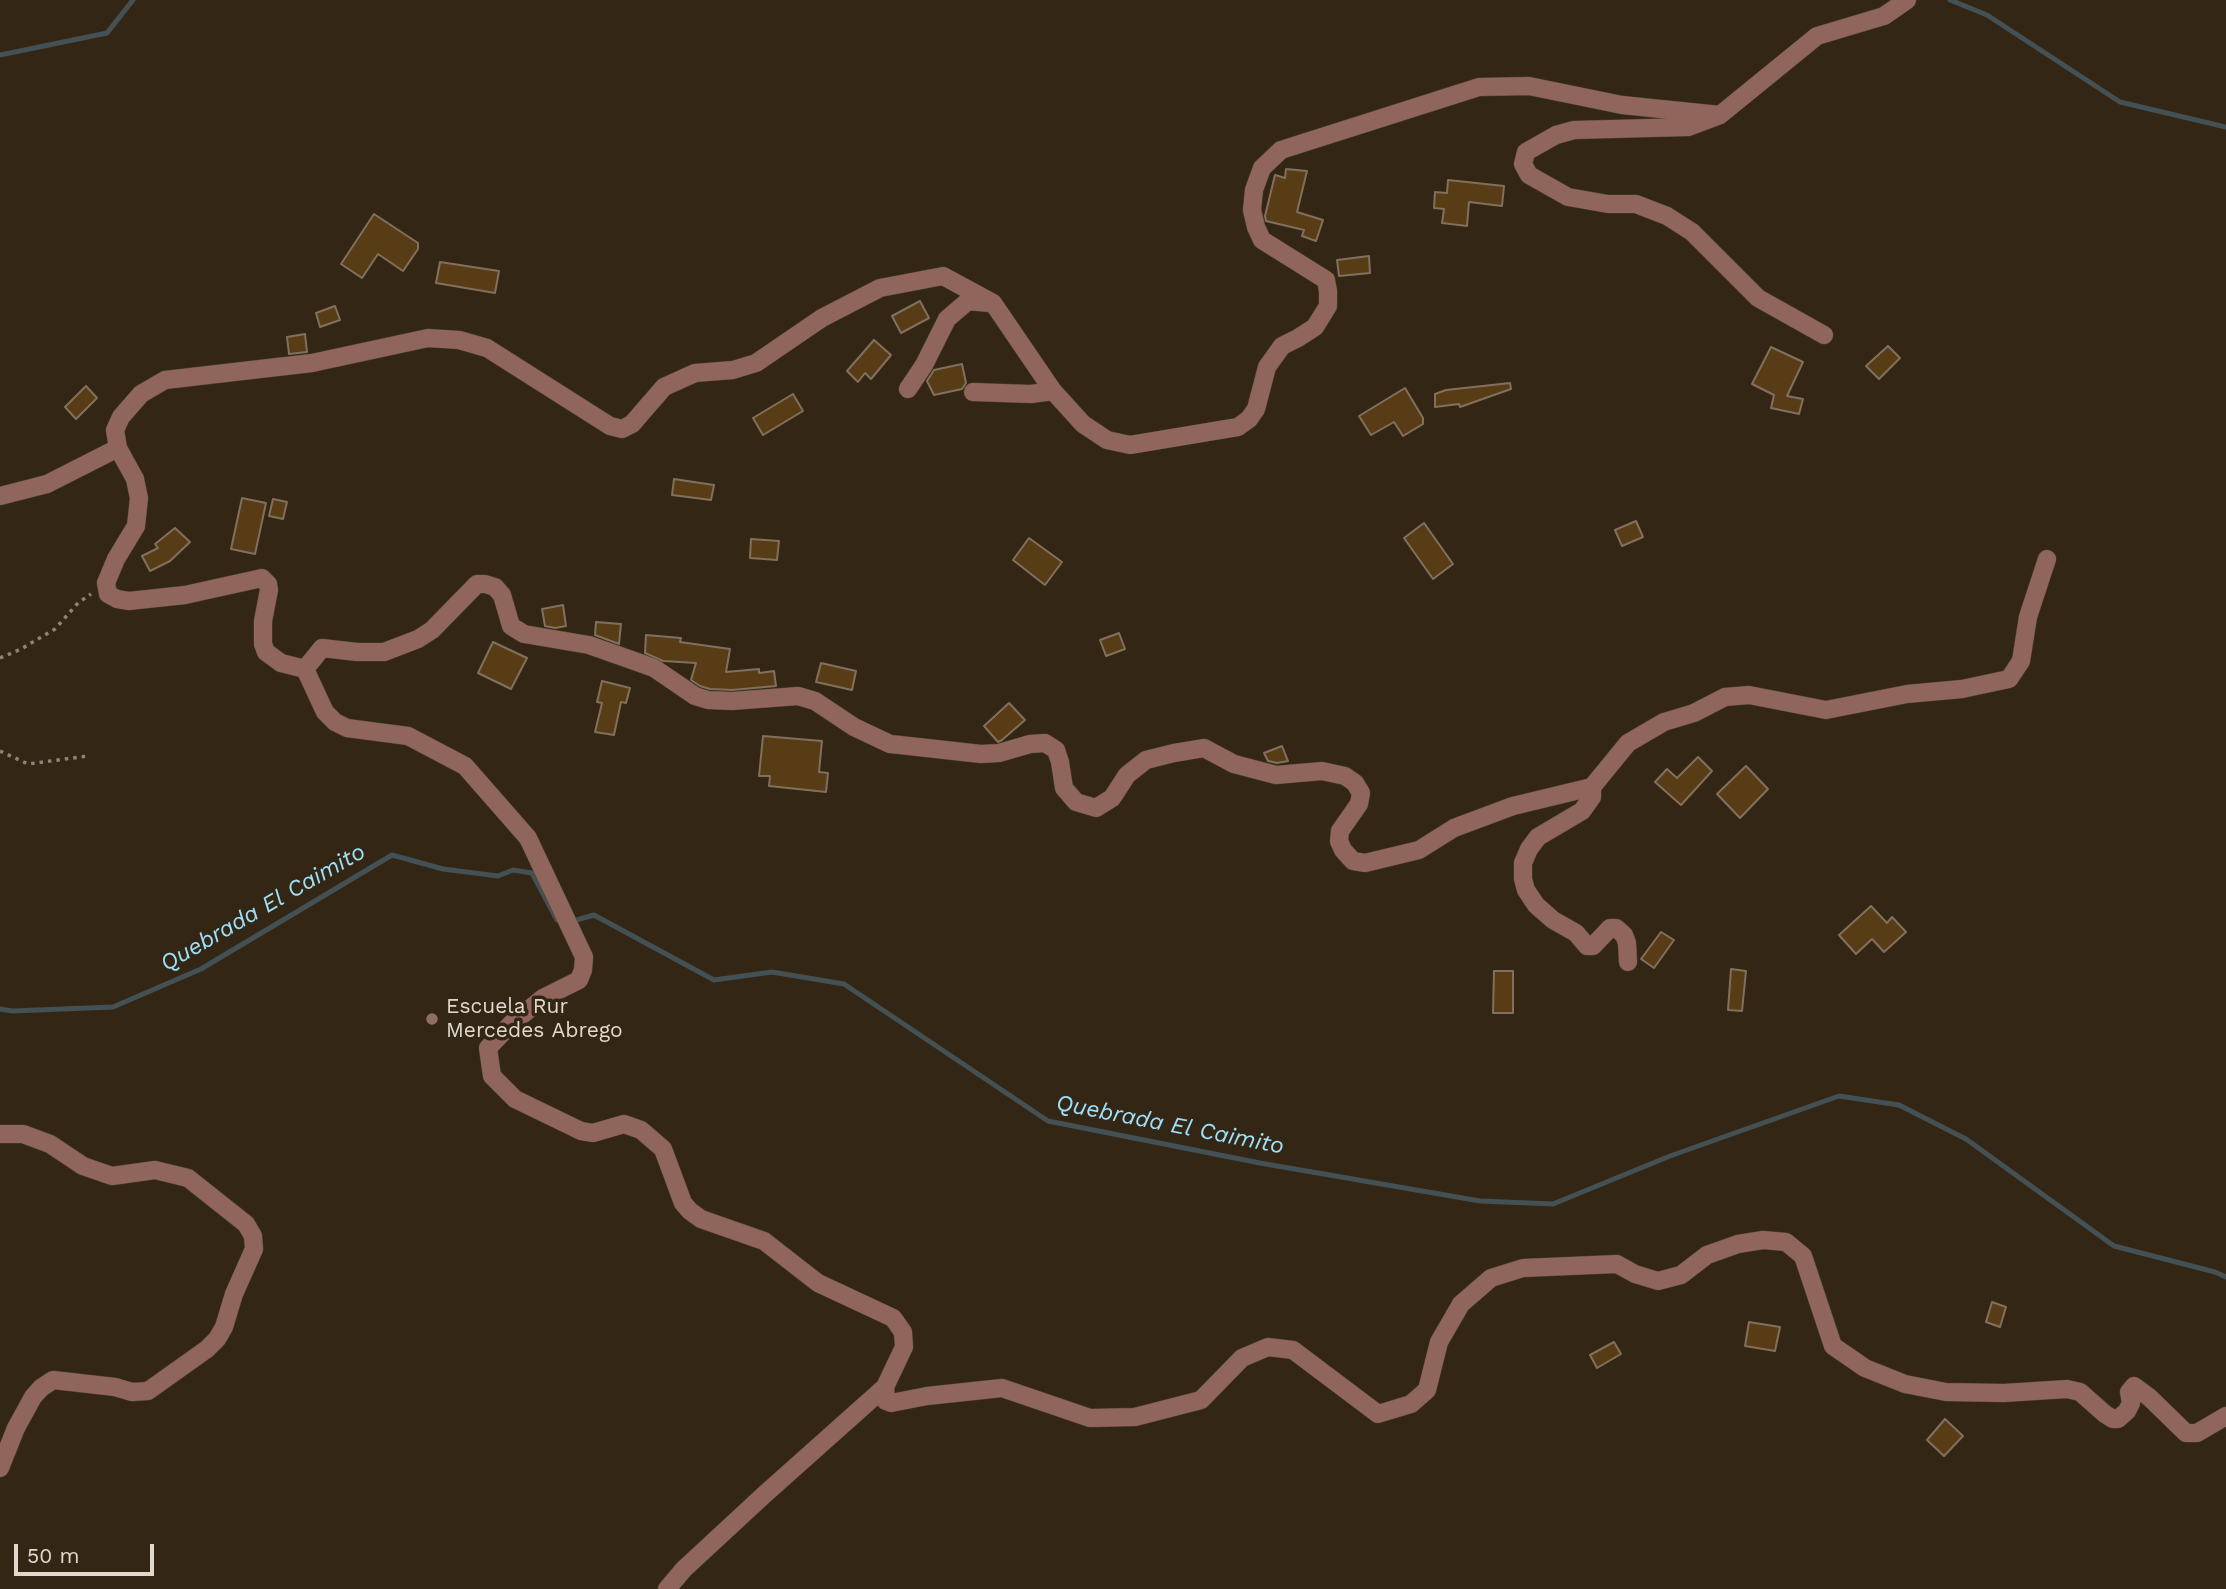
<!DOCTYPE html>
<style>
body{margin:0}
#map{position:relative;width:2226px;height:1589px;overflow:hidden;background:#332615;font-family:"Work Sans",sans-serif}
canvas{display:block}
.scale{position:absolute;left:14px;top:1544px;width:140px;height:32px;box-sizing:border-box;border:4px solid #e1d9ce;border-top:0;padding-left:9px;font-size:21px;line-height:24px;white-space:nowrap;color:#e1d9ce;-webkit-text-stroke:5px #332615;paint-order:stroke}
</style>
<div id="map">
<canvas width="2226" height="1589"></canvas>
<div class="scale">50 m</div>
</div>
<script>
const c = document.querySelector('canvas').getContext('2d');
c.lineJoin = 'round';
const shape = rows => new Path2D(rows.map(r => 'M' + r).join(''));
function strokePath(path, color, width, dash) { c.strokeStyle = color; c.lineWidth = width; c.lineCap = dash ? 'butt' : 'round'; c.setLineDash(dash || []); c.stroke(path); }
function fill(path, color) { c.fillStyle = color; c.fill(path, 'evenodd'); }
function drawText(font, color, halo, rows, align = 'center') {
  c.font = font + ' "Work Sans",sans-serif'; c.lineWidth = 7; c.setLineDash([]); c.textBaseline = 'middle'; c.strokeStyle = halo; c.fillStyle = color; for (const [text, x, y, turn = 0] of rows) {
    c.save(); c.translate(x, y); c.rotate((+turn || 0) * Math.PI / 180); c.textAlign = isNaN(turn) ? turn : align; if (halo) c.strokeText(text, 0, 0); c.fillText(text, 0, 0); c.restore();
  }
}
const stream = shape([
 [1950,0,1987,15,2120,102,2226,127],
 [0,55,107,33,133,0],
 [569,922,594,915,714,980,772,972,844,984,1048,1121,1260,1163,1480,1201,1553,1204,1670,1156,1839,1096,1899,1105,1966,1139,2114,1246,2215,1272,2226,1277],
 [0,1009,12,1011,113,1007,201,969,392,855,443,869,498,876,513,870,532,873,557,920,560,921]
]);
const building = shape([
 [1286,169,1307,171,1297,212,1323,220,1316,241,1302,236,1304,230,1266,221,1265,216,1275,175,1285,178,1286,169],
 [1448,180,1504,186,1502,206,1469,202,1467,226,1442,223,1444,209,1434,208,1435,192,1447,193,1448,180],
 [374,214,418,243,418,249,403,271,378,254,362,278,341,264,374,214],
 [1369,256,1370,273,1339,276,1337,260,1369,256],
 [440,262,499,271,495,293,436,283,440,262],
 [920,301,929,318,901,333,892,316,920,301],
 [335,306,340,320,320,327,316,313,335,306],
 [305,334,307,352,289,354,287,337,305,334],
 [874,340,891,355,871,379,865,373,858,382,847,371,874,340],
 [1888,346,1900,358,1879,379,1866,366,1888,346],
 [1771,347,1803,362,1787,396,1803,399,1799,414,1771,408,1774,395,1752,384,1771,347],
 [962,364,966,383,962,389,934,395,927,381,934,370,962,364],
 [1510,383,1511,389,1460,407,1459,404,1435,407,1435,394,1446,390,1510,383],
 [86,386,97,398,76,419,65,407,86,386],
 [1405,388,1423,418,1423,424,1403,436,1394,422,1371,435,1359,416,1405,388],
 [793,394,803,411,763,435,753,418,793,394],
 [674,479,714,485,711,500,672,495,674,479],
 [242,498,266,503,255,554,231,549,242,498],
 [273,499,287,502,283,519,269,516,273,499],
 [1636,521,1643,537,1622,546,1615,530,1636,521],
 [1424,523,1453,564,1433,579,1404,538,1424,523],
 [175,528,190,542,170,561,150,571,142,556,158,548,155,544,175,528],
 [1029,538,1062,562,1045,585,1013,560,1029,538],
 [751,539,779,541,777,560,750,558,751,539],
 [563,605,566,626,555,628,545,626,542,609,563,605],
 [596,622,621,624,619,644,595,635,596,622],
 [1119,633,1125,649,1106,656,1100,640,1119,633],
 [646,635,681,638,680,642,730,649,726,672,759,669,759,673,774,671,776,686,732,690,710,689,700,686,691,680,696,663,663,661,645,653,646,635],
 [493,642,527,658,511,689,478,673,493,642],
 [821,663,856,671,852,690,816,682,821,663],
 [602,681,630,688,626,703,621,702,614,735,595,732,602,703,597,702,602,681],
 [1009,703,1025,720,1002,740,998,742,984,726,1009,703],
 [763,736,822,741,819,772,828,773,826,792,769,786,770,776,759,776,763,736],
 [1282,746,1288,761,1277,763,1268,761,1264,753,1282,746],
 [1698,757,1712,771,1681,805,1655,782,1667,769,1677,778,1698,757],
 [1746,766,1768,789,1740,818,1717,794,1746,766],
 [1871,906,1887,923,1892,917,1906,932,1884,952,1872,939,1856,954,1839,935,1871,906],
 [1661,932,1674,940,1654,968,1641,959,1661,932],
 [1731,969,1746,971,1742,1011,1728,1010,1731,969],
 [1494,971,1513,971,1513,1013,1493,1013,1494,971],
 [1992,1302,2006,1307,2000,1327,1986,1322,1992,1302],
 [1749,1322,1780,1327,1775,1351,1745,1346,1749,1322],
 [1614,1342,1621,1354,1597,1368,1590,1355,1614,1342],
 [1945,1419,1963,1436,1944,1456,1927,1440,1945,1419]
]);
const path = shape([
 [0,658,21,649,55,629,78,603,91,594],
 [0,751,28,764,88,756]
]);
const minor = shape([
 [1824,335,1758,298,1692,232,1667,216,1636,204,1608,204,1568,197,1529,175,1523,164,1526,152,1556,135,1574,130,1688,127,1720,115,1817,36,1884,16,1907,0],
 [908,389,924,365,947,319,968,301,989,303],
 [973,392,1031,394,1053,391],
 [118,448,115,430,121,417,141,394,165,380,312,363,428,338,459,340,487,348,610,426,622,429,632,424,664,387,695,373,733,370,756,363,822,318,880,288,943,276,993,303,1053,391,1083,424,1107,440,1130,445,1238,427,1249,419,1256,409,1267,367,1282,346,1298,338,1315,327,1328,306,1328,291,1326,280,1262,240,1256,227,1252,210,1254,190,1262,168,1281,150,1479,87,1529,86,1622,105,1720,115],
 [0,496,47,484,118,448,135,479,139,498,136,526,116,559,106,583,108,594,117,599,129,601,185,595,262,578,268,584,269,590,263,621,263,644,266,652,281,663,305,669,325,712,335,722,347,728,408,736,465,766,528,838,584,957,583,970,579,980,543,998,511,1024,488,1048,492,1076,515,1099,581,1131,593,1133,624,1124,641,1130,663,1149,683,1203,690,1211,701,1219,764,1241,818,1283,893,1318,903,1332,904,1347,885,1387,765,1494,684,1569,667,1589],
 [305,669,322,648,357,652,384,652,418,639,432,630,477,584,485,584,495,587,502,595,511,626,524,634,589,645,640,663,654,668,695,696,708,700,732,701,798,696,815,701,854,727,890,744,900,745,981,754,999,753,1030,744,1045,743,1056,750,1060,762,1064,788,1076,802,1096,808,1112,798,1127,775,1146,760,1174,753,1204,748,1234,764,1276,775,1322,771,1345,776,1355,783,1361,793,1359,804,1340,831,1339,841,1343,850,1353,861,1365,863,1419,850,1454,828,1513,806,1592,787,1628,743,1664,722,1694,713,1725,697,1749,695,1826,710,1907,694,1962,689,2009,679,2021,661,2028,617,2047,559],
 [1592,787,1592,797,1582,811,1538,837,1529,849,1523,863,1523,879,1526,890,1536,905,1553,920,1576,933,1587,946,1593,946,1610,928,1616,928,1624,935,1627,943,1628,962],
 [0,1134,23,1134,50,1144,83,1166,112,1176,155,1170,188,1178,246,1224,253,1236,254,1249,234,1294,224,1327,217,1339,207,1349,148,1391,132,1392,115,1387,53,1380,41,1388,33,1397,16,1428,0,1468],
 [885,1387,886,1401,891,1403,927,1396,1002,1388,1090,1418,1135,1417,1201,1400,1242,1358,1268,1347,1293,1350,1378,1414,1411,1404,1427,1390,1439,1342,1461,1304,1491,1278,1523,1268,1617,1264,1635,1274,1658,1281,1681,1275,1707,1255,1738,1244,1763,1240,1786,1242,1803,1256,1833,1346,1865,1368,1905,1384,1946,1392,2004,1393,2067,1389,2080,1392,2105,1414,2113,1419,2118,1419,2127,1411,2131,1403,2129,1392,2134,1386,2149,1397,2186,1433,2197,1433,2226,1416]
]);
const markers = [
 [432,1019,7,"#8d6e63"]
];
const poiNames = [
 ["Escuela Rur",446,1007],
 ["Mercedes Abrego",446,1031]
];
const waterNames = [
 ["Quebrada El Caimito",263,908,-30],
 ["Quebrada El Caimito",1170,1125,11]
];
strokePath(stream, '#445154', 5);
fill(building, '#583c16');
strokePath(building, '#80705d', 2);
strokePath(minor, '#4f4333', 19);
strokePath(path, '#8e8376', 3.5, [3.5, 5]);
strokePath(minor, '#8f655c', 18);
for (const [x, y, r, color] of markers) { const dot = new Path2D(); dot.arc(x, y, r, 0, 2 * Math.PI); c.fillStyle = color; c.fill(dot); strokePath(dot, '#332615', 2.5); }
drawText('21px', '#e1d9ce', '#332615', poiNames, 'left');
drawText('italic 23px', '#9de0fa', '#332615', waterNames);
</script>
